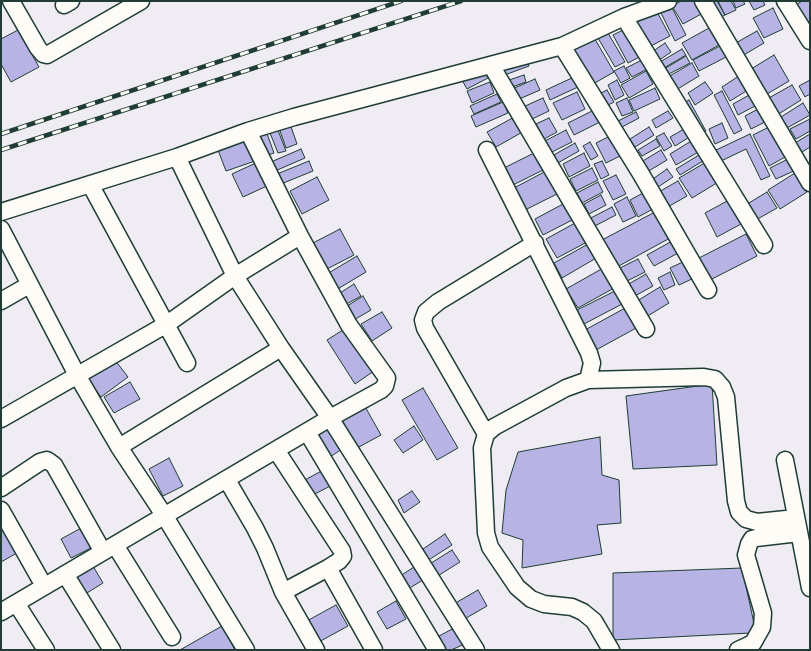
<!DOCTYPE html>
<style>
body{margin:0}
#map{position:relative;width:811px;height:651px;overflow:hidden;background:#efedf3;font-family:Caveat,sans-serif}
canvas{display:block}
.frame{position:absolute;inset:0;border:2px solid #1f3d34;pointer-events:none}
</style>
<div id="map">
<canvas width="811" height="651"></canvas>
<div class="frame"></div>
</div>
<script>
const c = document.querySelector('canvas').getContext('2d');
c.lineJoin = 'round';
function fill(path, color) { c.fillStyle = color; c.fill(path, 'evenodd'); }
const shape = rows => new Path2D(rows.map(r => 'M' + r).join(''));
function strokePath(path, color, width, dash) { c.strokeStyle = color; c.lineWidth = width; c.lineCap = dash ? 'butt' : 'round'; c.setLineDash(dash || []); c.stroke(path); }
const building = shape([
 [681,1,696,1,703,13,683,24,672,6,681,1],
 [712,1,717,1,725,15,716,20,712,1],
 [718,1,731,1,736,10,725,15,718,1],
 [733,1,743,1,745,4,736,8,733,1],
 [749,1,763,1,765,5,754,10,749,1],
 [802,1,810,1,810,23,808,24,796,5,802,1],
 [669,2,686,35,675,41,658,7,669,2],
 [773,8,783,29,764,38,753,18,773,8],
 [656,10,670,36,649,47,635,22,656,10],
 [629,27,643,55,628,63,613,35,629,27],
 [709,28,719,45,692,60,682,43,709,28],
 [18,30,39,67,11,82,1,64,1,39,18,30],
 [757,31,764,43,742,56,734,44,757,31],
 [608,33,625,62,615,67,598,38,608,33],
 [592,34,614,72,593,84,571,46,592,34],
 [665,43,671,52,658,61,652,52,665,43],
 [722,45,728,56,699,71,693,60,722,45],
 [682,49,686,55,664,68,660,62,682,49],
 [774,55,789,81,767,94,751,69,774,55],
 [686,56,690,63,667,75,664,69,686,56],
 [526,58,529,66,502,76,499,69,526,58],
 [646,58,651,67,632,77,626,68,646,58],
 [692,63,699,76,676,90,668,77,692,63],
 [624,66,630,78,621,83,614,71,624,66],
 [483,69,488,78,467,89,462,80,483,69],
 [646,71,653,84,629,98,621,85,646,71],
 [524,75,526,82,512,87,509,80,524,75],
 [739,76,748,90,730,101,722,87,739,76],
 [574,77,578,87,550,100,546,90,574,77],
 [535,79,540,90,517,100,512,89,535,79],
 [617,80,624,95,615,100,608,85,617,80],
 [810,80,810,94,805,97,799,86,810,80],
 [490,82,494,93,472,103,467,91,490,82],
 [705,82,713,93,695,105,688,93,705,82],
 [792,85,801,100,777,115,767,99,792,85],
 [655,88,660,99,634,111,629,100,655,88],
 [607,90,614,102,602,108,595,96,607,90],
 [722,91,742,130,734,134,714,95,722,91],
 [577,92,585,109,562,120,553,103,577,92],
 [497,94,501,102,474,114,470,106,497,94],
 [751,94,757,105,738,115,733,104,751,94],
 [543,98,549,111,530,120,523,107,543,98],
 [627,98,633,112,622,116,616,103,627,98],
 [689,100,706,131,698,135,680,105,689,100],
 [503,102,508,113,476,127,471,116,503,102],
 [803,103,810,115,787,128,781,117,803,103],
 [760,108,767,121,751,129,745,116,760,108],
 [594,110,600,122,574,135,568,123,594,110],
 [668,111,673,118,656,128,652,120,668,111],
 [636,112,639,118,622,127,618,121,636,112],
 [518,115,526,130,496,147,487,132,518,115],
 [549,118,557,132,544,139,536,124,549,118],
 [810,119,810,131,796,139,790,129,810,119],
 [289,121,297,144,286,148,278,125,289,121],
 [722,123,728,138,715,144,709,129,722,123],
 [276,125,286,151,278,153,268,128,276,125],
 [771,126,787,156,769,166,753,135,771,126],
 [649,127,654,135,635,147,630,139,649,127],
 [265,128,274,153,262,157,253,132,265,128],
 [686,128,691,136,675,146,670,137,686,128],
 [566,130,572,142,546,155,541,143,566,130],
 [664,133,672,146,664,151,656,137,664,133],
 [750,134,770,176,761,180,746,149,719,162,714,151,750,134],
 [810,134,810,147,796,156,790,146,810,134],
 [610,136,620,156,606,163,596,143,610,136],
 [249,137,258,160,226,171,218,150,249,137],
 [656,139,660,146,642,156,638,150,656,139],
 [693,140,700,151,676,165,670,154,693,140],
 [590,142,598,156,591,160,583,146,590,142],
 [575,143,579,151,556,164,552,156,575,143],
 [301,149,305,158,275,171,271,162,301,149],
 [661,150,667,160,647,172,641,162,661,150],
 [536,152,545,169,513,185,504,168,536,152],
 [584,153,590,166,569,177,563,164,584,153],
 [699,155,703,161,680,175,676,169,699,155],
 [790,158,796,170,776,179,770,168,790,158],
 [309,161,313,171,281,184,277,174,309,161],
 [602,161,609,175,601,179,594,164,602,161],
 [708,161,720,181,692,198,679,178,708,161],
 [258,162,269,185,243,197,232,174,258,162],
 [592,168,598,180,576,191,570,179,592,168],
 [667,169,673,177,655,189,650,181,667,169],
 [548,170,559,193,525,210,514,188,548,170],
 [795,173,807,192,780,209,768,190,795,173],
 [616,175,626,194,613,200,603,181,616,175],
 [317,177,329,200,302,214,290,191,317,177],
 [678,181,687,196,666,208,657,193,678,181],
 [598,182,603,192,582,203,577,193,598,182],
 [645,192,653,209,638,217,630,200,645,192],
 [767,192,777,208,754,221,744,206,767,192],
 [601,195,606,205,589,214,584,204,601,195],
 [627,197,636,216,623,222,614,204,627,197],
 [729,200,741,224,717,237,705,213,729,200],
 [565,203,574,219,543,235,535,219,565,203],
 [612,207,616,215,589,229,585,221,612,207],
 [655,212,670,238,617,267,602,240,655,212],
 [577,222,587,242,557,258,546,239,577,222],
 [340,229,354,255,325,270,311,244,340,229],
 [746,234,757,256,710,280,699,258,746,234],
 [674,240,680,252,654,266,647,255,674,240],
 [590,243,598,257,562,278,554,263,590,243],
 [357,256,366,272,336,290,327,274,357,256],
 [638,259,645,272,623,283,616,270,638,259],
 [685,261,694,278,679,285,670,268,685,261],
 [605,267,616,287,578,308,566,289,605,267],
 [670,272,675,285,664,290,658,278,670,272],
 [646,274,653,286,633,297,627,285,646,274],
 [354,284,361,296,343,306,337,295,354,284],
 [660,287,669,303,646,317,637,301,660,287],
 [617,290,624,303,584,324,577,310,617,290],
 [363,296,371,310,352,321,344,308,363,296],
 [627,307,638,327,596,350,585,330,627,307],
 [382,312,392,328,372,341,361,324,382,312],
 [346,328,374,371,355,384,327,340,346,328],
 [115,360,128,377,101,397,88,379,115,360],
 [130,382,140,399,114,413,104,397,130,382],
 [712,384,717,465,633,469,626,396,712,384],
 [423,388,458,448,437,460,402,400,423,388],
 [363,403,381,435,357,448,340,416,363,403],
 [327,423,345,447,330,457,317,433,327,423],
 [414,426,423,440,403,453,394,440,414,426],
 [600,437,602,475,619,480,621,523,597,525,602,554,522,568,523,540,502,533,506,490,518,452,600,437],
 [169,458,183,486,163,496,149,469,169,458],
 [327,468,336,483,311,496,303,481,327,468],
 [412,491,420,502,404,513,398,500,412,491],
 [1,523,17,553,1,562,1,523],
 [83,527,93,547,71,558,61,539,83,527],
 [445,534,452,545,427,561,420,551,445,534],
 [452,550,460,562,436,577,428,565,452,550],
 [417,565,426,578,405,591,397,578,417,565],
 [93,566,103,583,82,596,72,579,93,566],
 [742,568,755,628,751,633,613,640,613,573,742,568],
 [478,590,487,606,461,621,452,605,478,590],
 [396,601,406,619,387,629,377,612,396,601],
 [336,605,348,626,317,643,305,622,336,605],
 [222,626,235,650,180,650,222,626],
 [458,626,467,643,451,650,446,650,439,636,458,626]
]);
const minor = shape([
 [11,1,38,48,43,54,47,55,141,1],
 [703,1,810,183],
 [785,1,810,41],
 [64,5,71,1],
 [624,17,764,245],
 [562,46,641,174,708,290],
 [491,65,646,329],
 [487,150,589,353,592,363,588,380],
 [177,157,235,276,281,348,330,418,476,650],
 [90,184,187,363],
 [1,212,177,157,248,131,294,117,562,46,624,17,668,1],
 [1,229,77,375,119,447,164,515,246,650],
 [1,301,29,285],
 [1,419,167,324,235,276,300,236],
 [307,432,437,650],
 [486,434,425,328,423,320,426,312,438,302,535,243],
 [119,447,281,348],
 [276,450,342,551,343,556,339,561,328,568,283,592],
 [785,460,810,588],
 [227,480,255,528,265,548,283,592,316,650],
 [1,488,40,462,47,460,54,465,103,552],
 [1,510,44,586],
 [115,545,172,637],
 [328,568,374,650],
 [65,574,112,650],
 [16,603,46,650],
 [1,612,330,418,381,390,385,386,387,378,349,325,300,236,248,131],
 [611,650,594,621,583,612,572,607,544,604,531,599,517,587,490,547,486,533,482,448,486,434,494,427,566,388,588,380,704,377,715,379,722,387,726,397,736,501,739,512,746,519,757,522,796,518],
 [738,650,753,643,762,627,763,613,746,555,749,544,752,539,756,538,799,533]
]);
const rail = shape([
 [1,134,401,1],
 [1,150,461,1]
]);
fill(building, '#b7b3e5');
strokePath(building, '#1f3d34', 1);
strokePath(minor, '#1f3d34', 19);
strokePath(minor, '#fdfcf7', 16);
strokePath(rail, '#1f3d34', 4.5);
strokePath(rail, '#fdfcf7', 3, [9]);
</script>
